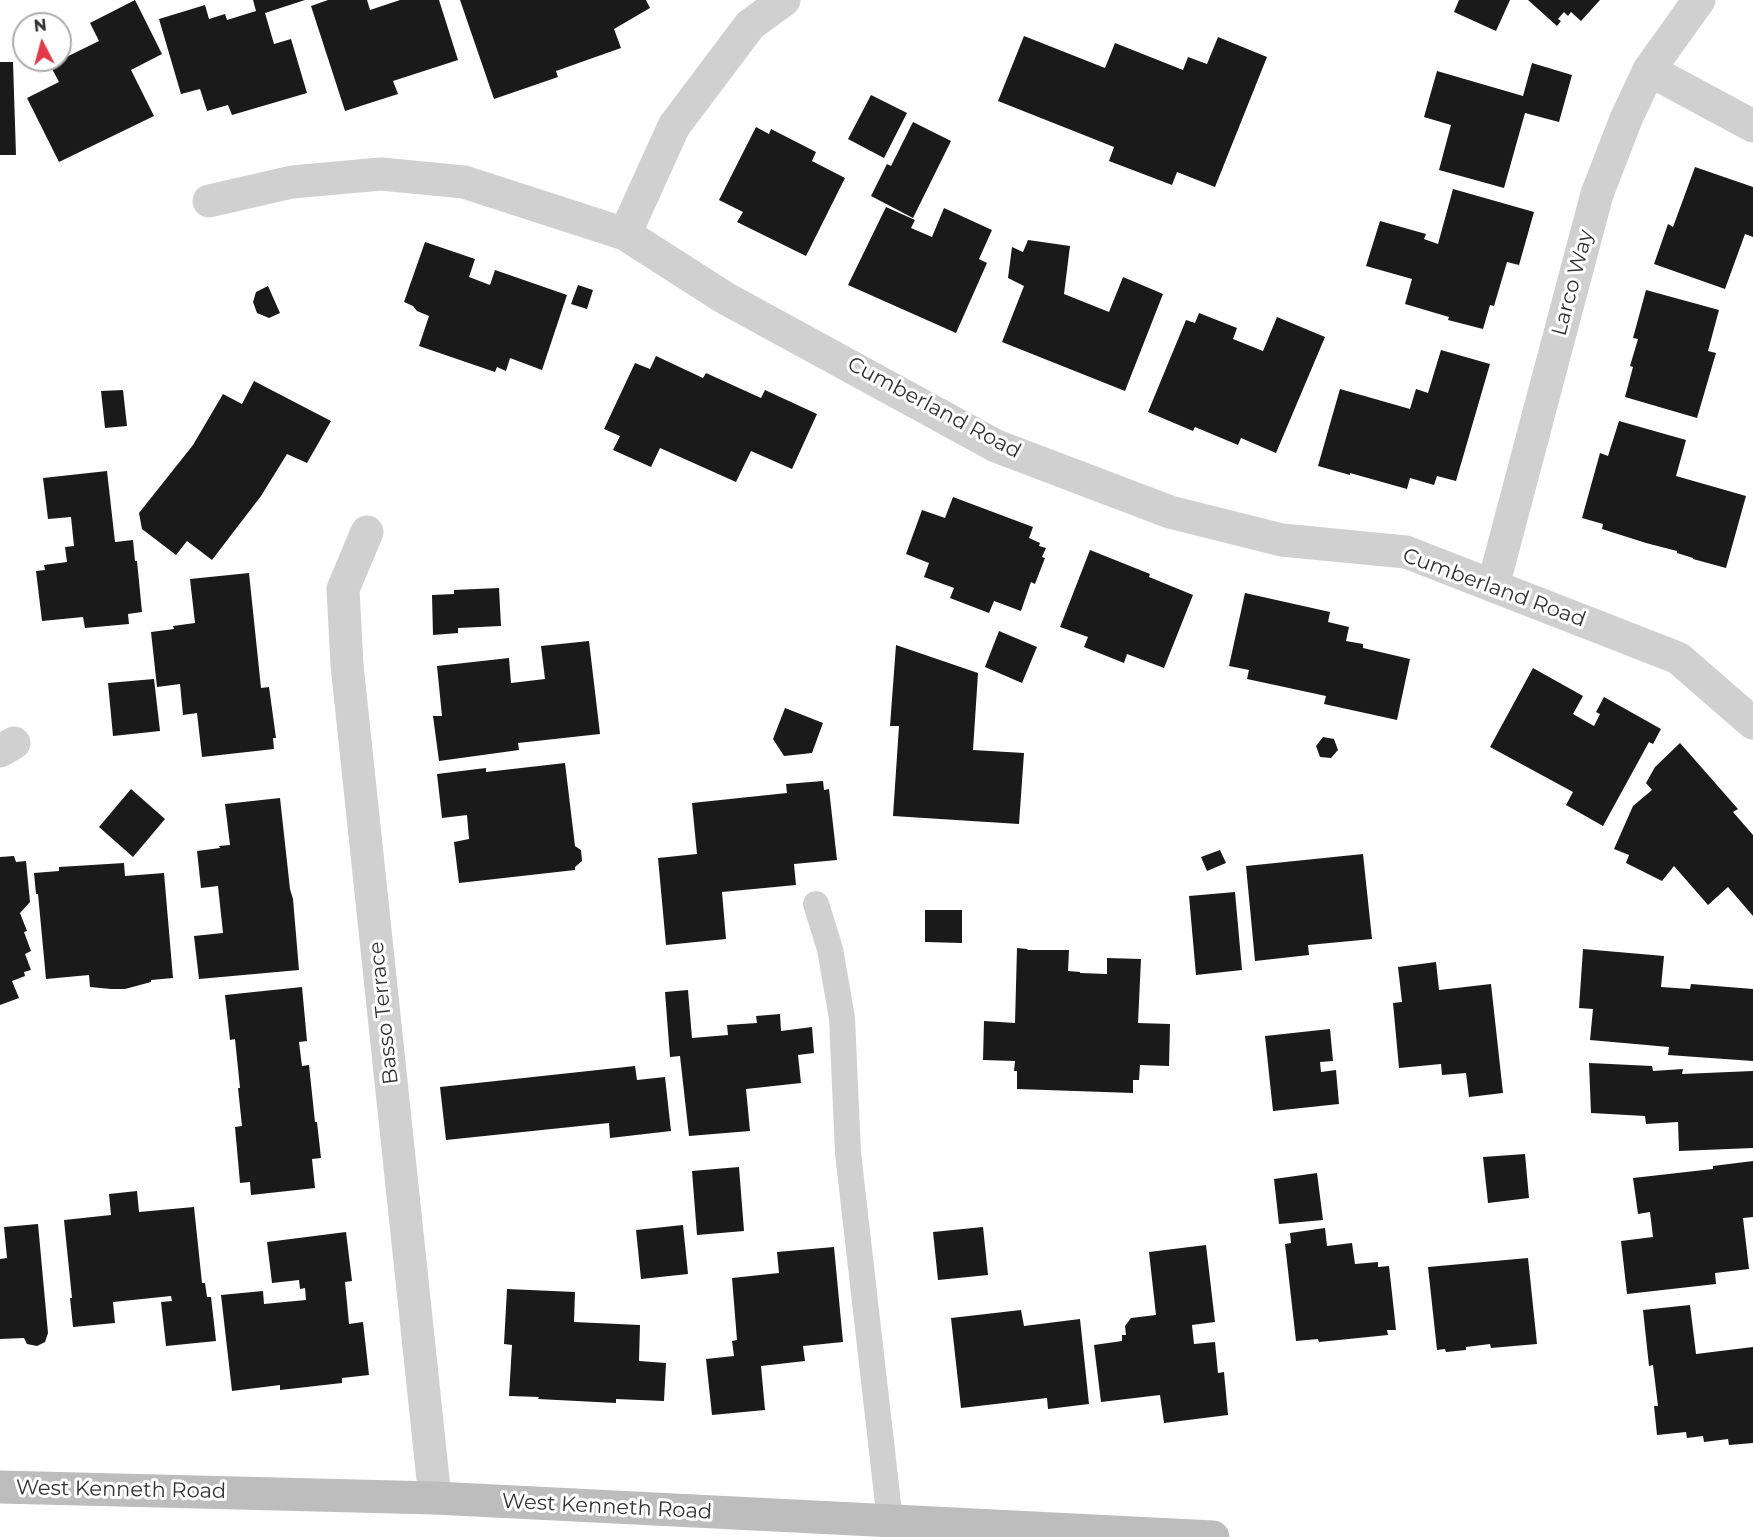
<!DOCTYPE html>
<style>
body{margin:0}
#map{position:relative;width:1753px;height:1537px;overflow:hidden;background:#fff;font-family:Montserrat,sans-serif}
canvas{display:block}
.north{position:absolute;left:12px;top:12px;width:60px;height:60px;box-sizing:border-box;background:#fff;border:2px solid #adadad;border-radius:50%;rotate:354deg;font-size:16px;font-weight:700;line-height:24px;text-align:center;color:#333}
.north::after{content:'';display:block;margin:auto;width:21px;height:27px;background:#e63946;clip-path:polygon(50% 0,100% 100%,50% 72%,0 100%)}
</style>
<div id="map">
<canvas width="1753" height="1537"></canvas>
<div class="north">N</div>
</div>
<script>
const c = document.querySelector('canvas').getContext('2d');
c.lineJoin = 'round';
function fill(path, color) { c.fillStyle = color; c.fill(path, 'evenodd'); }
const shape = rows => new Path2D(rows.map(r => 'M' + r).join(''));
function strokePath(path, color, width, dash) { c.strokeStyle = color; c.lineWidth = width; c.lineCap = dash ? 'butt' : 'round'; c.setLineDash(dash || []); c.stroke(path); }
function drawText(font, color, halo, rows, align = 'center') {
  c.font = font + ' Montserrat,sans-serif'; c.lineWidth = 6; c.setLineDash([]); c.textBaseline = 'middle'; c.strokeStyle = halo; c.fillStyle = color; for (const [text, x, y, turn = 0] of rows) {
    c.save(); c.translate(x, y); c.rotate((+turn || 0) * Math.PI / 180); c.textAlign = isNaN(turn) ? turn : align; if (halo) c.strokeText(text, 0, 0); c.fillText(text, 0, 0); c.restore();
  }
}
const building = shape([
 [135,0,162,54,131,70,154,116,59,162,27,98,59,82,50,65,99,41,90,23],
 [253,0,305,0,265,13,274,44,291,39,307,93,232,115,228,105,207,111,200,89,181,94,159,19,205,5,209,19,225,14,227,20,256,11],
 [328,0,367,0,370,10,400,0,439,0,458,60,393,81,398,94,345,111,311,6],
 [460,0,646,0,650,8,614,29,621,48,556,71,558,77,494,99],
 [1459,0,1510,0,1496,31,1454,12],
 [1528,0,1600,0,1581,21,1571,12,1568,16,1564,12,1558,19,1561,21,1557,26],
 [1024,36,1105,68,1115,43,1183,70,1188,57,1207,64,1218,37,1267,57,1215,187,1177,172,1172,185,1109,161,1114,147,998,101],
 [0,62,13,62,16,155,0,155],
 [1532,63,1572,75,1559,122,1525,113,1504,188,1439,170,1451,125,1424,117,1437,71,1523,96],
 [871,95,907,113,884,158,848,139],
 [913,122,951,141,913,218,871,196,887,164,891,166],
 [756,127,769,134,771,129,816,152,812,161,845,178,806,256,737,222,743,212,719,200],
 [1695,167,1753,187,1753,237,1745,234,1725,289,1654,264,1668,224,1673,227],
 [1453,189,1534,212,1519,265,1507,262,1494,306,1490,305,1483,329,1448,320,1449,317,1405,304,1412,279,1366,266,1380,221,1426,234,1424,239,1438,244],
 [886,207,915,220,911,228,932,237,944,208,992,230,979,259,987,263,956,333,848,285],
 [1028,240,1070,246,1064,294,1109,312,1123,277,1163,294,1125,391,1002,342,1024,286,1008,278,1012,247,1023,252],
 [425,242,475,259,469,277,490,285,495,270,567,295,542,370,510,358,506,371,497,367,495,372,419,346,429,316,417,311,413,306,404,302],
 [578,285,593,290,587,309,571,304],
 [268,286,280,313,269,318,257,313,253,302,256,292],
 [1646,290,1719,310,1708,351,1716,353,1697,418,1625,397,1633,367,1630,366,1638,339,1633,338],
 [1199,313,1237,328,1233,339,1263,351,1277,317,1325,337,1276,453,1241,438,1238,445,1195,427,1193,431,1148,412,1186,320,1195,323],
 [1441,350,1490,364,1456,481,1437,476,1434,485,1410,478,1407,489,1350,473,1350,475,1318,466,1340,389,1410,409,1416,389,1428,393],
 [656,356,703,378,706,373,761,398,765,390,817,414,792,469,751,451,736,482,660,448,651,467,613,450,620,436,604,429,635,363,650,369],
 [254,381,331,421,307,463,287,454,261,496,212,560,187,541,176,555,142,529,139,513,193,445,223,394,242,404],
 [123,390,127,426,105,428,101,391],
 [1619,421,1686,440,1676,476,1746,496,1726,568,1693,559,1693,558,1677,553,1677,551,1646,543,1602,529,1603,524,1582,518,1600,453,1608,456],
 [107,471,115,542,133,540,135,561,137,561,142,612,128,614,129,624,85,628,83,617,42,621,36,571,45,570,44,565,67,562,65,547,74,546,71,517,48,519,43,478],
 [953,497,1033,527,1029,538,1040,543,1039,546,1046,548,1042,557,1045,558,1035,584,1031,582,1021,611,994,601,989,613,950,598,954,588,924,577,929,563,906,554,922,510,945,518],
 [1090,550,1150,574,1149,577,1193,595,1164,668,1127,654,1124,663,1084,647,1088,637,1060,627],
 [249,573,261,688,269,687,276,738,273,738,274,749,202,757,197,713,183,715,180,684,157,687,151,632,174,629,173,626,195,623,190,579],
 [499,588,501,626,458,628,458,633,433,635,432,595,454,594,454,590],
 [1245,593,1330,612,1328,622,1349,627,1346,641,1363,644,1363,648,1410,659,1397,720,1324,704,1326,696,1247,679,1249,670,1229,666],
 [999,631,1037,647,1022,683,985,667],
 [589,641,600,734,518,743,519,750,439,761,433,716,442,716,437,666,509,658,511,683,545,679,541,646],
 [896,645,978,673,973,750,1024,753,1019,824,893,816,899,726,890,726],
 [1533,668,1583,696,1573,714,1594,726,1600,714,1596,712,1604,697,1661,729,1653,744,1649,742,1603,826,1566,805,1573,792,1490,747],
 [154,679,160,731,113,736,108,683],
 [785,708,823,723,812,753,784,756,773,739],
 [1323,737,1334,739,1338,750,1331,758,1320,757,1316,746],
 [1680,743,1738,809,1733,812,1753,835,1753,916,1728,887,1708,905,1674,866,1662,881,1626,863,1629,855,1614,849,1633,806,1652,790,1646,783,1655,767],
 [565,763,575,846,581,850,582,861,575,867,575,870,459,883,454,842,469,839,467,815,442,818,437,774,486,768,486,772],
 [823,781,824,790,829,789,837,860,794,864,796,885,722,892,726,939,666,945,658,858,697,854,692,803,787,793,786,784],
 [131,789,165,819,133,857,99,827],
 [280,798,290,889,293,899,299,970,199,979,194,936,223,933,218,886,201,888,197,851,220,848,219,846,230,845,225,804],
 [1220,850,1226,863,1207,871,1201,857],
 [1363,854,1372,939,1308,945,1309,955,1255,961,1246,866],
 [14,856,16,862,26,861,30,902,20,913,27,931,24,932,31,951,25,954,31,970,24,972,25,976,12,981,19,998,0,1005,0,857],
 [124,863,125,876,164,873,173,978,151,980,151,982,125,989,111,989,90,987,89,975,46,979,38,894,36,894,34,873,59,871,59,867],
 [1235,892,1242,970,1196,975,1189,896],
 [925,910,962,910,962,943,925,942],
 [1017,948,1027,949,1028,950,1069,950,1068,971,1080,972,1080,973,1107,974,1107,958,1141,959,1138,1023,1170,1024,1169,1066,1140,1065,1139,1080,1133,1080,1133,1093,1017,1089,1017,1071,1014,1071,1015,1061,983,1060,984,1021,1015,1023],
 [1583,949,1664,956,1661,987,1690,989,1691,984,1753,989,1753,1061,1668,1055,1669,1047,1590,1040,1593,1009,1579,1008],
 [1436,962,1439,990,1491,984,1503,1093,1469,1097,1466,1073,1442,1075,1441,1064,1399,1068,1393,1003,1402,1002,1398,967],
 [302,987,307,1041,299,1042,302,1066,309,1065,315,1122,317,1122,321,1158,312,1159,315,1188,251,1195,250,1182,240,1183,235,1127,242,1126,238,1088,240,1088,235,1039,230,1040,225,995],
 [688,990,692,1038,728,1035,727,1025,757,1023,756,1016,780,1014,781,1031,812,1027,814,1053,798,1055,801,1083,746,1089,750,1131,689,1136,680,1056,670,1057,665,992],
 [1330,1029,1333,1061,1320,1062,1321,1072,1336,1070,1339,1104,1273,1111,1265,1036],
 [1589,1063,1652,1066,1653,1071,1683,1069,1682,1074,1753,1071,1753,1148,1679,1151,1678,1122,1646,1124,1645,1116,1591,1113],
 [635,1066,637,1080,665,1077,671,1131,610,1138,609,1123,446,1140,440,1087],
 [1525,1154,1529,1198,1488,1203,1483,1157],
 [1753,1161,1753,1217,1743,1218,1749,1269,1715,1273,1716,1284,1627,1294,1621,1241,1653,1237,1650,1212,1638,1214,1633,1178,1713,1169,1713,1166],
 [739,1167,744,1231,697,1235,692,1171],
 [1317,1173,1323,1220,1279,1224,1274,1179],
 [137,1191,139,1212,194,1207,202,1283,205,1283,207,1297,211,1297,216,1341,166,1346,161,1302,172,1301,171,1296,113,1302,115,1323,73,1327,70,1298,72,1298,64,1220,111,1215,109,1194],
 [38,1224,48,1333,45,1342,37,1346,27,1344,24,1338,0,1339,0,1259,7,1258,4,1227],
 [683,1225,688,1274,641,1279,636,1230],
 [983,1227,988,1275,938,1280,933,1232],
 [1325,1228,1327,1246,1352,1243,1355,1264,1378,1262,1378,1267,1389,1266,1396,1330,1387,1330,1388,1335,1319,1342,1318,1339,1296,1341,1285,1244,1291,1243,1290,1233],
 [346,1232,352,1281,345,1282,349,1324,363,1322,369,1375,342,1378,342,1383,280,1390,280,1385,232,1391,221,1295,263,1291,264,1304,306,1300,305,1288,300,1289,299,1280,272,1283,267,1242],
 [1206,1245,1215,1322,1192,1325,1194,1344,1215,1342,1218,1373,1224,1372,1228,1415,1164,1423,1160,1395,1101,1402,1094,1345,1122,1341,1122,1335,1126,1335,1125,1326,1131,1318,1156,1315,1149,1252],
 [834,1247,843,1342,803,1346,805,1361,761,1366,765,1410,712,1415,706,1359,734,1356,732,1341,737,1340,732,1278,779,1273,777,1252],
 [1528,1258,1537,1344,1491,1348,1490,1344,1466,1347,1466,1350,1446,1352,1445,1349,1437,1350,1428,1267],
 [507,1289,575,1292,574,1322,640,1325,639,1361,666,1363,664,1401,616,1399,616,1403,538,1399,539,1397,509,1396,512,1345,504,1344],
 [1690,1305,1696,1354,1753,1347,1753,1443,1729,1445,1728,1439,1704,1442,1703,1436,1687,1438,1686,1432,1657,1435,1654,1406,1658,1406,1653,1365,1649,1366,1643,1310],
 [1021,1310,1024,1326,1080,1319,1089,1404,1048,1409,1047,1398,961,1408,951,1318]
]);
const lane = shape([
 [816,904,830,949,842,1018,848,1153,890,1521]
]);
const street = shape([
 [1649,70,1753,126],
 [209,201,292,182,381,174,464,182,625,234,725,298,996,446,1170,512,1282,540,1406,552,1678,658,1753,723],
 [625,234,674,126,750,25,784,0],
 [367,532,343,589,347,665,435,1498],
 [1493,586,1597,194,1626,119,1649,70,1699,0],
 [0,751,14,743]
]);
const secondary = shape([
 [0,1487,435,1498,1213,1537]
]);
const streetNames = [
 ["Larco Way",1573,283,-75],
 ["Cumberland Road",934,408,28],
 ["Cumberland Road",1494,588,20],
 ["Basso Terrace",384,1013,-96],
 ["West Kenneth Road",121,1490,1],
 ["West Kenneth Road",607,1507,3]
];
fill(building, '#1a1a1a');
strokePath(lane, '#d0d0d0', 26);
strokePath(street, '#d0d0d0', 33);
strokePath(secondary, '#bdbdbd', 33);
drawText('21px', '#333', '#fff', streetNames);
</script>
